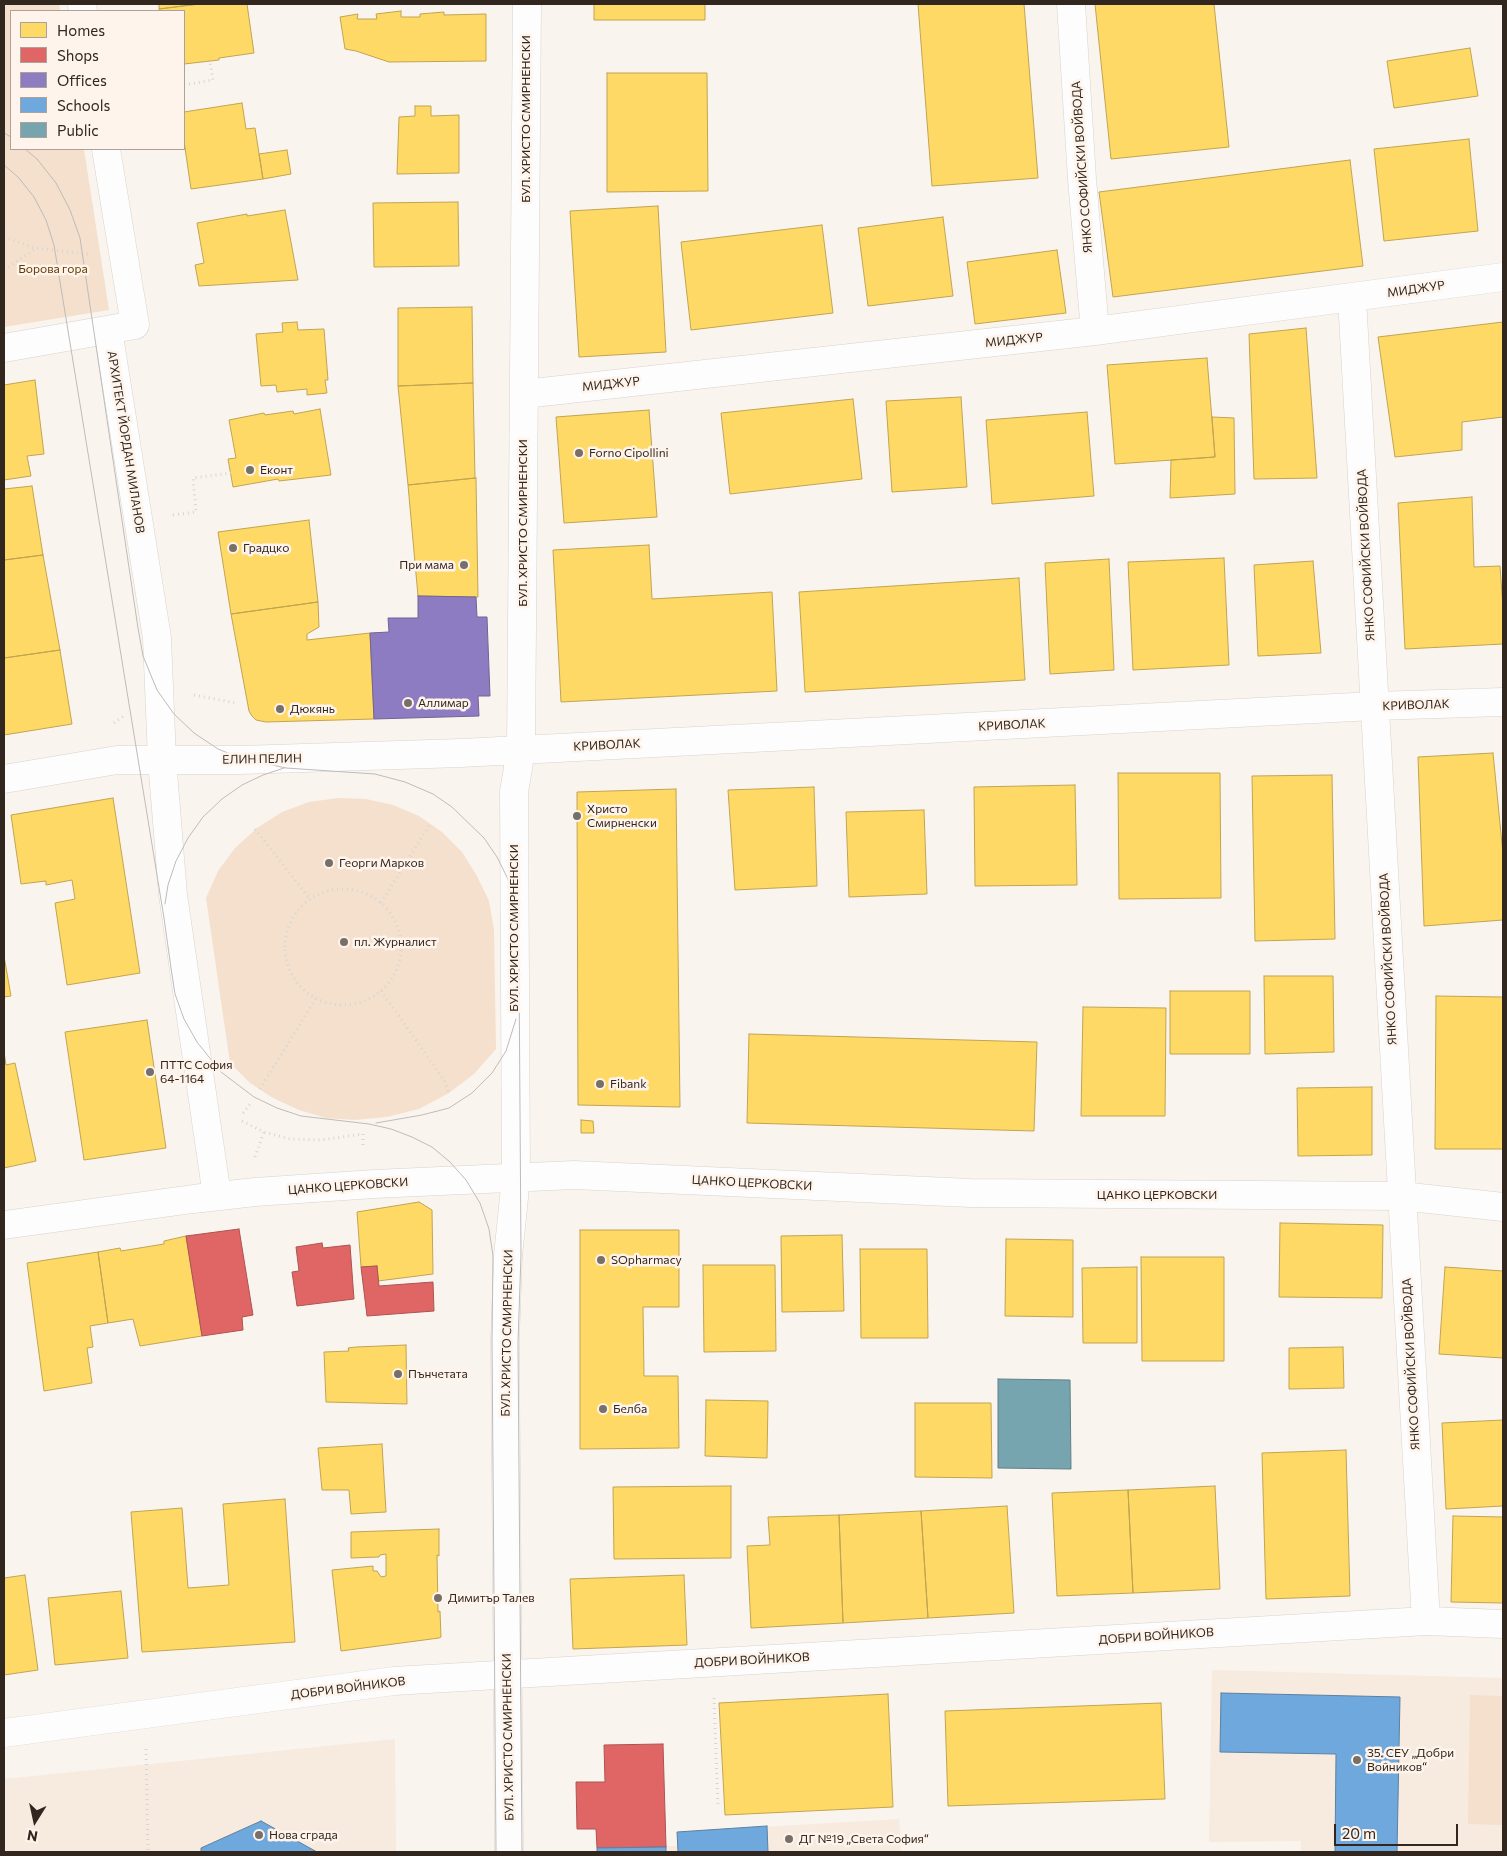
<!DOCTYPE html>
<meta charset="utf-8">
<style>
body{margin:0}
#map{position:relative;width:1507px;height:1856px;overflow:hidden;background:#faf4ef;font-family:Commissioner,sans-serif}
canvas{display:block}
.frame{position:absolute;inset:0;border:5px solid #31271f;pointer-events:none}
.legend{position:absolute;left:10px;top:10px;width:175px;height:140px;box-sizing:border-box;background:#fef4eb;border:1px solid #aca299;margin:0;padding:6px 9px;list-style:none;font-size:15px;color:#31271f}
.legend li{display:flex;align-items:center;gap:10px;height:25px}
.legend b{width:25px;border:1px solid #aca299}
.north{position:absolute;left:10px;top:1796px;width:50px;height:50px;-webkit-text-stroke:4px #fef4eb;paint-order:stroke;rotate:190deg;font-size:14px;font-weight:700;line-height:20px;text-align:center;color:#31271f}
.north::after{content:'';display:block;margin:auto;width:18px;height:22px;background:#31271f;clip-path:polygon(50% 0,100% 100%,50% 72%,0 100%)}
.scale{position:absolute;left:1334px;top:1824px;width:124px;height:22px;box-sizing:border-box;border:2px solid #31271f;border-top:0;padding-left:6px;font-size:15px;line-height:18px;white-space:nowrap;color:#31271f;-webkit-text-stroke:4px #fef4eb;paint-order:stroke}
</style>
<div id="map">
<canvas width="1507" height="1856"></canvas>
<div class="frame"></div>
<ul class="legend">
<li><b style="height:14px;background:#ffd966"></b>Homes</li>
<li><b style="height:14px;background:#e06666"></b>Shops</li>
<li><b style="height:14px;background:#8e7cc3"></b>Offices</li>
<li><b style="height:14px;background:#6fa8dc"></b>Schools</li>
<li><b style="height:14px;background:#76a5af"></b>Public</li>
</ul>
<div class="north">N</div>
<div class="scale">20 m</div>
</div>
<script>
const c = document.querySelector('canvas').getContext('2d');
c.lineJoin = 'round';
function fill(path, color) { c.fillStyle = color; c.fill(path, 'evenodd'); }
const shape = rows => new Path2D(rows.map(r => 'M' + r).join(''));
function strokePath(path, color, width, dash) { c.strokeStyle = color; c.lineWidth = width; c.lineCap = dash ? 'butt' : 'round'; c.setLineDash(dash || []); c.stroke(path); }
function drawText(font, color, halo, rows, align = 'center') {
  c.font = font + ' Commissioner,sans-serif'; c.lineWidth = 5; c.setLineDash([]); c.textBaseline = 'middle'; c.strokeStyle = halo; c.fillStyle = color; for (const [text, x, y, turn = 0] of rows) {
    c.save(); c.translate(x, y); c.rotate((+turn || 0) * Math.PI / 180); c.textAlign = isNaN(turn) ? turn : align; if (halo) c.strokeText(text, 0, 0); c.fillText(text, 0, 0); c.restore();
  }
}
const built = shape([
 [1212,1670,1503,1678,1503,1852,1301,1852,1301,1841,1209,1842],
 [395,1739,396,1852,4,1852,4,1779],
 [899,1819,901,1852,597,1852,597,1848,677,1846,677,1832]
]);
const green = shape([
 [4,4,59,4,60,11,11,11,11,149,84,149,109,310,4,327],
 [338,798,366,799,393,805,419,816,442,832,462,852,477,876,489,901,494,929,496,1049,474,1074,449,1093,419,1109,387,1117,355,1120,326,1118,299,1110,273,1098,250,1083,230,1063,206,898,218,871,235,848,257,828,282,812,309,802],
 [1470,1695,1503,1696,1503,1825,1468,1824]
]);
const homes = shape([
 [159,4,199,4,159,9,159,4],
 [199,4,247,4,254,53,219,58,219,60,184,64,184,11,160,11,159,9,199,4],
 [594,4,705,4,705,20,594,20,594,4],
 [918,4,1024,4,1038,178,932,186,918,4],
 [1095,4,1214,4,1229,147,1111,159,1095,4],
 [401,11,401,17,420,17,420,14,444,12,444,15,486,14,486,61,389,62,356,51,345,49,340,17,358,14,357,19,377,19,376,14,401,11],
 [1470,48,1478,96,1394,108,1387,61,1470,48],
 [607,73,707,73,708,191,607,192,607,73],
 [242,103,246,129,255,128,263,179,191,189,184,141,184,112,242,103],
 [415,106,431,106,431,116,459,115,459,173,397,174,399,117,415,116,415,106],
 [1469,139,1478,231,1384,241,1374,149,1469,139],
 [287,150,291,174,263,179,259,154,287,150],
 [1350,160,1363,266,1113,297,1099,192,1350,160],
 [458,202,459,266,374,267,373,203,458,202],
 [658,206,666,352,579,357,570,211,658,206],
 [285,210,298,280,199,286,195,265,204,263,197,223,247,214,247,216,285,210],
 [943,217,953,296,868,306,858,228,943,217],
 [822,225,833,313,691,330,681,242,822,225],
 [1057,250,1066,313,975,324,967,262,1057,250],
 [472,307,473,383,398,386,398,308,472,307],
 [297,322,298,330,324,329,328,380,325,380,327,393,307,395,307,389,277,392,276,385,261,386,256,334,283,332,282,323,297,322],
 [1503,322,1503,417,1462,422,1462,450,1395,457,1378,337,1503,322],
 [1306,328,1317,478,1254,479,1249,334,1306,328],
 [1207,358,1215,457,1115,464,1107,365,1207,358],
 [35,380,44,454,27,456,31,476,4,480,4,385,35,380],
 [473,383,475,478,408,485,398,386,473,383],
 [961,397,967,487,892,492,886,401,961,397],
 [853,399,862,479,730,494,721,413,853,399],
 [320,409,331,475,279,481,278,479,233,487,228,459,236,458,229,420,264,413,265,415,293,411,294,414,320,409],
 [649,410,657,517,564,523,556,417,649,410],
 [1087,412,1094,496,992,504,986,420,1087,412],
 [1212,417,1234,418,1235,494,1170,498,1171,460,1215,457,1212,417],
 [476,478,478,597,418,596,408,485,476,478],
 [32,486,43,555,4,560,4,489,32,486],
 [1472,497,1474,567,1500,566,1503,608,1503,644,1405,649,1398,503,1472,497],
 [309,520,318,602,231,614,218,532,309,520],
 [649,545,652,599,772,592,777,691,561,702,553,550,649,545],
 [43,555,60,650,4,658,4,560,43,555],
 [1224,558,1229,665,1133,670,1128,562,1224,558],
 [1109,559,1114,670,1050,674,1045,563,1109,559],
 [1313,561,1321,653,1258,656,1254,565,1313,561],
 [1019,578,1025,680,805,692,799,592,1019,578],
 [318,602,319,627,307,634,307,640,370,633,374,719,266,722,256,720,252,716,249,711,231,614,318,602],
 [60,650,72,724,4,735,4,658,60,650],
 [1493,753,1503,854,1503,920,1424,926,1418,757,1493,753],
 [1118,773,1220,773,1221,898,1119,899,1118,773],
 [1332,775,1335,939,1255,941,1252,776,1332,775],
 [1075,785,1077,885,975,886,974,787,1075,785],
 [814,787,817,886,735,890,728,790,814,787],
 [676,789,680,1107,578,1105,577,792,676,789],
 [113,798,140,973,67,985,55,903,75,899,72,880,46,885,46,881,21,884,11,815,113,798],
 [924,810,927,894,849,897,846,812,924,810],
 [4,956,11,996,4,997,4,956],
 [1264,976,1333,976,1334,1052,1265,1054,1264,976],
 [1170,991,1250,991,1250,1054,1170,1054,1170,991],
 [1436,996,1503,997,1503,1149,1435,1149,1436,996],
 [1083,1007,1166,1008,1165,1116,1081,1116,1083,1007],
 [147,1020,166,1148,84,1160,65,1032,147,1020],
 [749,1034,1037,1042,1034,1131,747,1123,749,1034],
 [4,1052,6,1065,15,1063,36,1161,4,1168,4,1052],
 [1372,1087,1372,1155,1298,1156,1297,1088,1372,1087],
 [581,1120,593,1121,594,1133,581,1133,581,1120],
 [419,1202,432,1210,433,1274,378,1281,377,1266,361,1267,357,1212,419,1202],
 [1280,1223,1383,1225,1382,1298,1279,1297,1280,1223],
 [580,1230,679,1230,679,1307,643,1307,644,1376,678,1376,679,1448,580,1449,580,1230],
 [842,1235,844,1311,782,1312,781,1236,842,1235],
 [186,1236,202,1336,140,1346,133,1319,108,1323,98,1252,120,1248,121,1251,164,1244,164,1241,186,1236],
 [1006,1239,1073,1240,1073,1317,1005,1316,1006,1239],
 [860,1249,927,1249,928,1338,861,1338,860,1249],
 [98,1252,108,1323,90,1326,93,1347,87,1348,92,1383,44,1391,27,1263,98,1252],
 [1141,1257,1224,1257,1224,1361,1142,1361,1141,1257],
 [703,1265,775,1265,776,1351,704,1352,703,1265],
 [1137,1267,1137,1343,1083,1343,1082,1268,1137,1267],
 [1445,1267,1503,1271,1503,1358,1439,1354,1445,1267],
 [406,1345,407,1404,326,1402,324,1352,349,1351,348,1348,356,1347,406,1345],
 [1343,1347,1344,1388,1289,1389,1289,1348,1343,1347],
 [706,1400,768,1401,767,1458,705,1456,706,1400],
 [915,1403,991,1403,992,1478,915,1477,915,1403],
 [1503,1420,1503,1506,1446,1509,1442,1423,1503,1420],
 [382,1444,386,1512,351,1514,349,1490,322,1490,318,1448,382,1444],
 [1346,1450,1350,1596,1266,1599,1262,1453,1346,1450],
 [731,1486,731,1558,614,1559,613,1487,731,1486],
 [1215,1486,1220,1589,1133,1593,1128,1490,1215,1486],
 [1128,1490,1133,1593,1057,1596,1052,1493,1128,1490],
 [285,1499,295,1642,142,1652,131,1512,182,1508,188,1588,229,1585,223,1504,285,1499],
 [1007,1506,1014,1613,928,1618,921,1511,1007,1506],
 [921,1511,928,1618,843,1623,839,1515,921,1511],
 [839,1515,843,1623,751,1628,747,1546,770,1545,768,1517,839,1515],
 [1453,1516,1503,1517,1503,1603,1451,1602,1453,1516],
 [439,1529,439,1556,437,1555,438,1612,440,1611,441,1637,439,1638,341,1651,332,1570,373,1566,373,1571,377,1571,381,1577,386,1576,386,1554,380,1555,379,1557,351,1558,351,1532,439,1529],
 [25,1575,38,1670,4,1675,4,1578,25,1575],
 [684,1575,687,1645,573,1649,570,1579,684,1575],
 [121,1591,128,1658,55,1665,48,1598,121,1591],
 [888,1694,893,1807,725,1815,719,1703,888,1694],
 [1161,1703,1165,1799,948,1806,945,1711,1161,1703]
]);
const shops = shape([
 [239,1229,253,1315,242,1317,243,1330,202,1336,186,1236,239,1229],
 [322,1243,323,1248,350,1245,354,1299,297,1306,292,1272,299,1271,296,1247,322,1243],
 [377,1266,379,1286,433,1282,434,1311,367,1316,361,1267,377,1266],
 [663,1744,666,1847,597,1848,596,1829,577,1829,576,1782,605,1782,604,1745,663,1744]
]);
const offices = shape([
 [418,596,476,597,477,617,487,617,490,696,478,696,479,716,374,719,370,633,389,632,388,618,418,618,418,596]
]);
const schools = shape([
 [1221,1693,1400,1697,1397,1852,1335,1852,1336,1754,1220,1752,1221,1693],
 [261,1821,317,1852,201,1852,201,1848,261,1821],
 [767,1826,768,1852,678,1852,677,1832,767,1826],
 [666,1847,666,1852,597,1852,597,1848,666,1847]
]);
const public = shape([
 [998,1379,1070,1380,1071,1469,998,1468,998,1379]
]);
const path = shape([
 [184,85,213,80,210,62],
 [4,237,35,248,88,254],
 [4,270,35,249],
 [173,515,196,512,193,478,231,473],
 [194,695,236,703],
 [114,723,125,715],
 [255,829,310,899],
 '285 947a58 58 0 1 1 116 0a58 58 0 1 1-116 0Z',
 [381,903,430,824],
 [381,991,437,1070,445,1082,449,1093],
 [260,1089,316,998],
 [243,1113,250,1104],
 [242,1121,264,1132,290,1139,321,1140,363,1134,363,1149],
 [255,1157,264,1132],
 [714,1698,718,1807],
 [146,1749,148,1852]
]);
const minor = shape([
 [82,4,83,11],
 [1071,4,1082,179,1095,331],
 [1352,298,1426,1621],
 [108,330,157,638,162,760,173,895,217,1196],
 [4,348,135,325,106,149],
 [524,394,1095,331,1503,277],
 [4,779,117,760,240,760,461,753,1374,706,1503,702],
 [4,1225,193,1199,255,1192,374,1184,574,1175,971,1193,1401,1196,1503,1207],
 [4,1733,394,1681,1426,1621,1503,1624],
 [509,1852,505,1341,508,1256,516,1178,514,792,521,750,527,4]
]);
const tram = shape([
 [4,133,11,137],
 [25,149,37,159,56,183,70,210,80,238,138,628,143,656,157,690,174,714,194,733,218,749,240,758,286,768,375,774,405,782,433,794,452,807,484,838,497,857,507,877,514,899,519,967,521,1255,518,1342,522,1852],
 [4,165,18,177,34,197,46,220,54,245,164,918,171,968,175,994,184,1019,197,1042,221,1072,254,1097,277,1108,301,1116,369,1124,391,1129,412,1137,432,1147,450,1162,466,1180,480,1203,489,1229,493,1256,492,1341,496,1852],
 [165,904,168,885,176,861,188,838,203,817,222,799,242,785,263,775,284,768],
 [376,1123,422,1115,449,1108,472,1093,492,1073,506,1051,516,1019]
]);
const markers = [
 [579,453,5,"#776f68"],
 [250,470,5,"#776f68"],
 [233,548,5,"#776f68"],
 [464,565,5,"#776f68"],
 [408,703,5,"#776f68"],
 [280,709,5,"#776f68"],
 [577,816,5,"#776f68"],
 [329,863,5,"#776f68"],
 [344,942,5,"#776f68"],
 [150,1072,5,"#776f68"],
 [600,1084,5,"#776f68"],
 [601,1260,5,"#776f68"],
 [398,1374,5,"#776f68"],
 [603,1409,5,"#776f68"],
 [438,1598,5,"#776f68"],
 [1357,1760,5,"#776f68"],
 [259,1835,5,"#776f68"],
 [789,1839,5,"#776f68"]
];
const streetNames = [
 ["БУЛ. ХРИСТО СМИРНЕНСКИ",526,119,-90],
 ["ЯНКО СОФИЙСКИ ВОЙВОДА",1082,167,-94],
 ["МИДЖУР",1416,289,-8],
 ["МИДЖУР",1014,340,-6],
 ["МИДЖУР",611,384,-6],
 ["АРХИТЕКТ ЙОРДАН МИЛАНОВ",126,442,81],
 ["БУЛ. ХРИСТО СМИРНЕНСКИ",523,523,-90],
 ["ЯНКО СОФИЙСКИ ВОЙВОДА",1366,555,-93],
 ["КРИВОЛАК",1416,705,-2],
 ["КРИВОЛАК",1012,725,-3],
 ["КРИВОЛАК",607,745,-3],
 ["ЕЛИН ПЕЛИН",262,759,-1],
 ["БУЛ. ХРИСТО СМИРНЕНСКИ",514,928,-90],
 ["ЯНКО СОФИЙСКИ ВОЙВОДА",1388,959,-93],
 ["ЦАНКО ЦЕРКОВСКИ",752,1183,3],
 ["ЦАНКО ЦЕРКОВСКИ",348,1186,-4],
 ["ЦАНКО ЦЕРКОВСКИ",1157,1195],
 ["БУЛ. ХРИСТО СМИРНЕНСКИ",507,1333,-89],
 ["ЯНКО СОФИЙСКИ ВОЙВОДА",1411,1364,-93],
 ["ДОБРИ ВОЙНИКОВ",1156,1636,-4],
 ["ДОБРИ ВОЙНИКОВ",752,1660,-3],
 ["ДОБРИ ВОЙНИКОВ",348,1688,-7],
 ["БУЛ. ХРИСТО СМИРНЕНСКИ",508,1737,-91]
];
const parkNames = [
 ["Борова гора",53,269]
];
const poiNames = [
 ["Forno Cipollini",589,453],
 ["Еконт",260,470],
 ["Градцко",243,548],
 ["При мама",454,565,"right"],
 ["Аллимар",418,703],
 ["Дюкянь",290,709],
 ["Христо",587,809],
 ["Смирненски",587,823],
 ["Георги Марков",339,863],
 ["пл. Журналист",354,942],
 ["ПТТС София",160,1065],
 ["64-1164",160,1079],
 ["Fibank",610,1084],
 ["SOpharmacy",611,1260],
 ["Пънчетата",408,1374],
 ["Белба",613,1409],
 ["Димитър Талев",448,1598],
 ["35. СЕУ „Добри",1367,1753],
 ["Войников“",1367,1767],
 ["Нова сграда",269,1835],
 ["ДГ №19 „Света София“",799,1839]
];
fill(built, '#f7eade');
fill(green, '#f4e0cd');
fill(homes, '#ffd966');
strokePath(homes, '#c1a451', 1);
fill(shops, '#e06666');
strokePath(shops, '#ac5351', 1);
fill(offices, '#8e7cc3');
strokePath(offices, '#726292', 1);
fill(schools, '#6fa8dc');
strokePath(schools, '#5c81a3', 1);
fill(public, '#76a5af');
strokePath(public, '#617f84', 1);
strokePath(minor, '#d9d2ca', 29);
strokePath(path, '#d7d5d3', 3, [1, 4]);
strokePath(minor, '#fefdfd', 28);
strokePath(tram, '#bebbb9', 1);
for (const [x, y, r, color] of markers) { const dot = new Path2D(); dot.arc(x, y, r, 0, 2 * Math.PI); c.fillStyle = color; c.fill(dot); strokePath(dot, '#fef4eb', 2); }
drawText('12px', '#31271f', '#fef4eb', streetNames);
drawText('12px', '#633a05', '#fef4eb', parkNames);
drawText('12px', '#31271f', '#fef4eb', poiNames, 'left');
</script>
